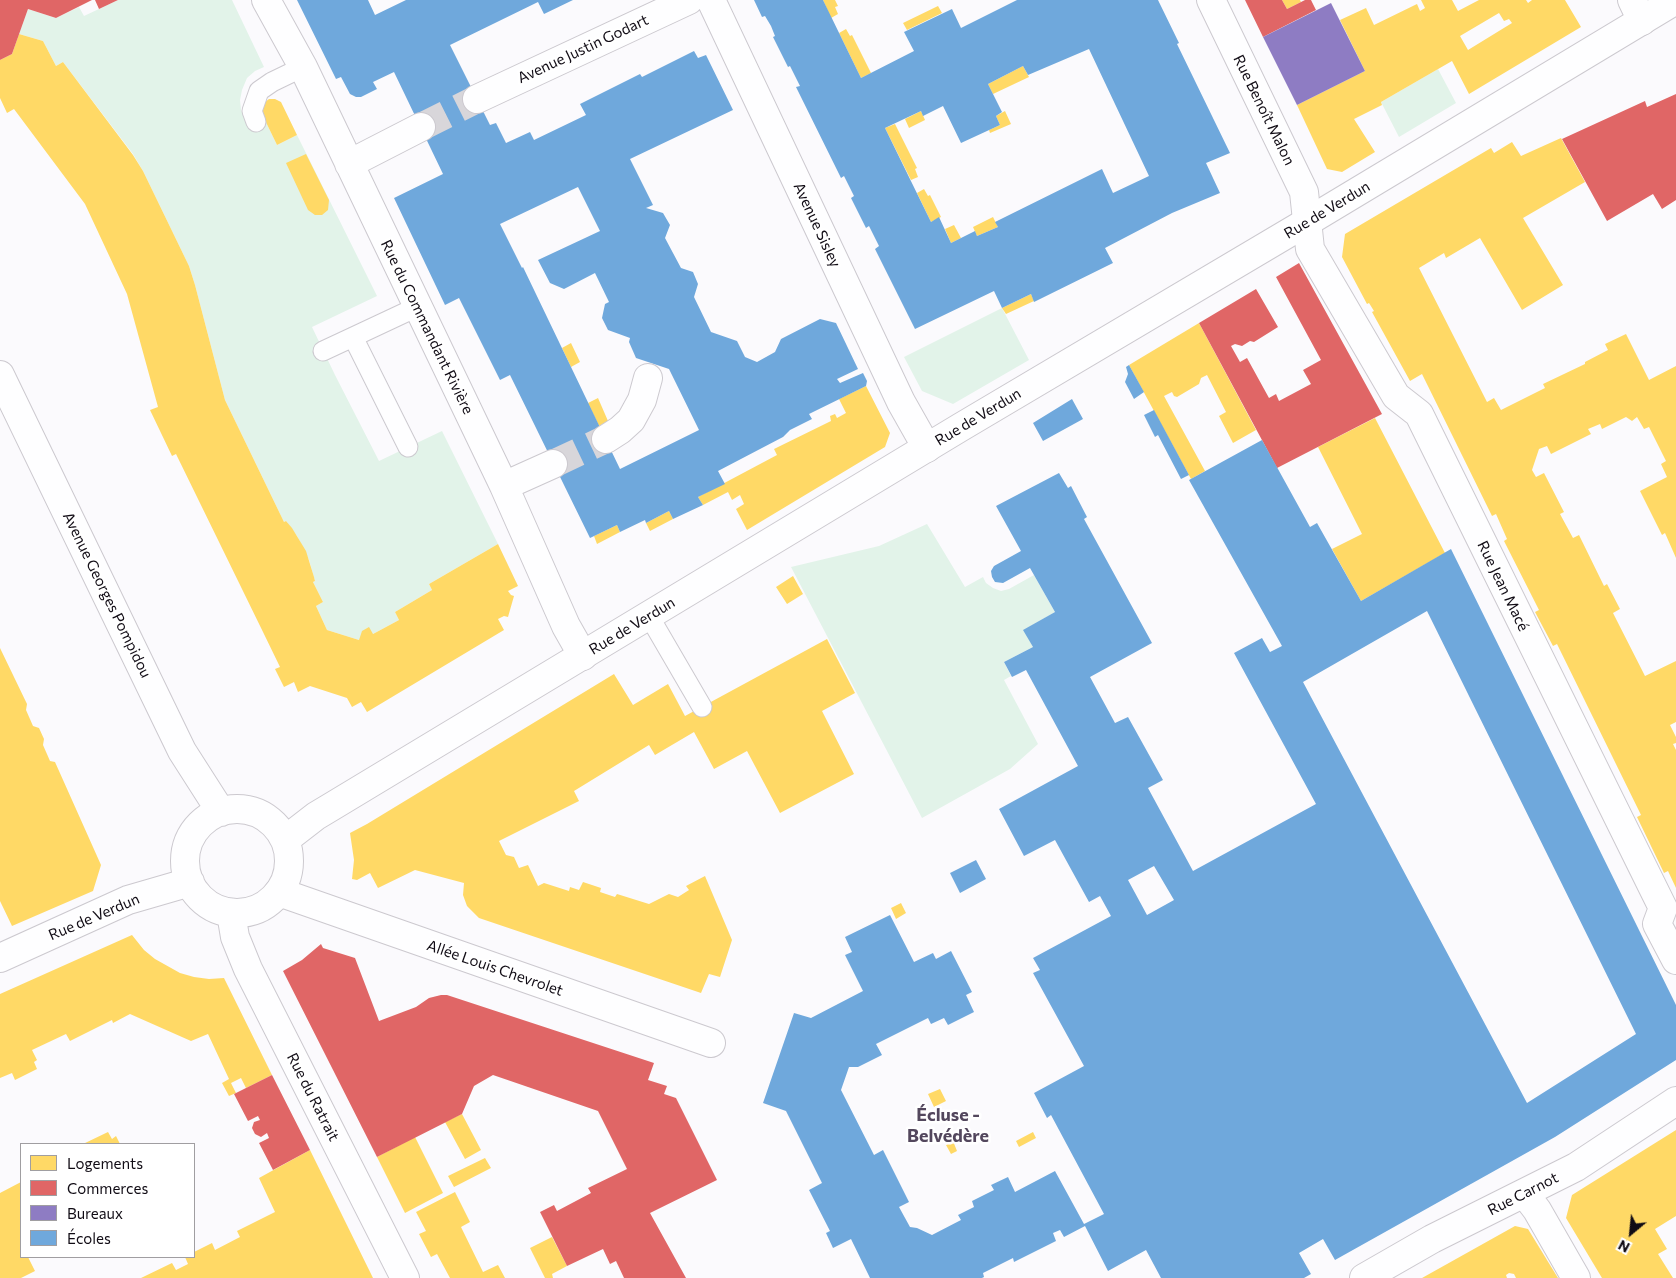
<!DOCTYPE html>
<meta charset="utf-8">
<style>
body{margin:0}
#map{position:relative;width:1676px;height:1278px;overflow:hidden;background:#fbfafd;font-family:Commissioner,sans-serif}
canvas{display:block}
.legend{position:absolute;left:20px;top:1143px;width:175px;height:115px;box-sizing:border-box;background:#fff;border:1px solid #a09ea1;margin:0;padding:6px 9px;list-style:none;font-size:15px;color:#110c15}
.legend li{display:flex;align-items:center;gap:10px;height:25px}
.legend b{width:25px;border:1px solid #a09ea1}
.north{position:absolute;left:1606px;top:1208px;width:50px;height:50px;-webkit-text-stroke:4px #fff;paint-order:stroke;rotate:208deg;font-size:14px;font-weight:700;line-height:20px;text-align:center;color:#110c15}
.north::after{content:'';display:block;margin:auto;width:18px;height:22px;background:#110c15;clip-path:polygon(50% 0,100% 100%,50% 72%,0 100%)}
</style>
<div id="map">
<canvas width="1676" height="1278"></canvas>
<ul class="legend">
<li><b style="height:14px;background:#ffd966"></b>Logements</li>
<li><b style="height:14px;background:#e06666"></b>Commerces</li>
<li><b style="height:14px;background:#8e7cc3"></b>Bureaux</li>
<li><b style="height:14px;background:#6fa8dc"></b>Écoles</li>
</ul>
<div class="north">N</div>
</div>
<script>
const c = document.querySelector('canvas').getContext('2d');
c.lineJoin = 'round';
function fill(path, color) { c.fillStyle = color; c.fill(path, 'evenodd'); }
const shape = rows => new Path2D(rows.map(r => 'M' + r).join(''));
function strokePath(path, color, width, dash) { c.strokeStyle = color; c.lineWidth = width; c.lineCap = dash ? 'butt' : 'round'; c.setLineDash(dash || []); c.stroke(path); }
function drawText(font, color, halo, rows, align = 'center') {
  c.font = font + ' Commissioner,sans-serif'; c.lineWidth = 5; c.setLineDash([]); c.textBaseline = 'middle'; c.strokeStyle = halo; c.fillStyle = color; for (const [text, x, y, turn = 0] of rows) {
    c.save(); c.translate(x, y); c.rotate((+turn || 0) * Math.PI / 180); c.textAlign = isNaN(turn) ? turn : align; if (halo) c.strokeText(text, 0, 0); c.fillText(text, 0, 0); c.restore();
  }
}
const green = shape([
 [118,0,232,0,264,67,255,71,247,78,242,90,240,100,241,110,247,126,264,118,277,145,297,135,377,296,312,327,335,375,379,461,442,431,498,544,429,584,432,590,395,612,399,620,373,634,359,640,327,630,316,606,323,602,313,582,315,581,309,560,297,536,286,521,284,522,225,400,195,285,189,266,143,171,133,154,63,62,56,66,43,41,19,34,28,9,56,18,79,7,84,16],
 [1438,69,1456,103,1399,137,1381,102],
 [1002,308,1029,360,953,404,922,391,904,357],
 [927,524,965,587,983,577,986,583,993,588,1001,591,1009,589,1034,575,1055,612,1024,630,1033,647,1004,662,1011,676,1004,680,1038,744,1010,769,922,818,791,567,879,546]
]);
const homes = shape([
 [823,0,835,0,838,6,835,7,838,14,831,18],
 [1282,0,1300,0,1301,2,1287,9],
 [1421,0,1452,0,1458,11,1479,0,1526,0,1528,3,1532,0,1565,0,1581,27,1469,94,1452,61,1381,102,1382,105,1354,119,1375,152,1342,172,1327,169,1297,105,1365,71,1340,20,1366,8,1374,25,1417,4,1420,11,1425,8],
 [1499,13,1504,21,1509,19,1512,23,1468,50,1460,36],
 [938,6,942,13,907,30,903,23],
 [846,29,850,36,852,35,871,73,861,78,839,33],
 [19,34,43,41,56,66,63,62,133,155,143,171,189,266,195,285,225,400,284,522,286,521,292,528,306,551,314,577,315,581,313,582,323,602,316,606,327,630,359,640,362,631,369,627,373,634,399,620,395,612,432,590,429,584,498,544,518,586,508,591,511,595,514,596,508,617,504,616,498,619,504,630,367,712,361,702,352,707,347,698,310,686,298,692,294,682,284,687,275,669,280,667,263,632,176,454,172,456,150,410,158,407,127,294,85,204,14,109,7,113,0,98,0,60,12,54],
 [1023,66,1029,77,993,94,988,84],
 [269,99,275,99,281,102,297,135,277,145,262,114,265,102],
 [921,111,925,120,909,128,905,119],
 [1005,111,1011,124,990,133,989,130,1000,125,996,116],
 [895,124,917,168,915,169,918,177,911,180,885,128],
 [1561,138,1585,182,1523,218,1563,285,1522,310,1480,238,1446,258,1444,253,1419,268,1487,402,1494,398,1501,410,1545,388,1543,384,1585,364,1585,362,1608,350,1605,344,1626,334,1649,380,1676,366,1676,558,1665,533,1662,535,1640,491,1667,477,1661,464,1666,461,1649,427,1644,429,1637,417,1632,421,1626,417,1602,429,1600,424,1588,429,1591,434,1551,454,1547,446,1539,449,1532,470,1536,477,1544,473,1564,512,1560,514,1573,538,1579,535,1604,586,1607,584,1620,609,1613,613,1645,676,1676,661,1676,722,1670,725,1676,737,1676,743,1673,744,1676,750,1676,888,1668,871,1664,873,1637,817,1641,815,1557,644,1553,646,1535,612,1539,610,1504,541,1507,539,1496,514,1492,516,1422,374,1410,381,1372,312,1374,311,1369,303,1367,304,1342,257,1345,234,1491,148,1494,153,1512,142,1521,156],
 [306,154,329,200,328,210,322,215,315,215,308,210,286,163],
 [924,189,928,196,930,195,941,217,931,222,917,193],
 [993,217,998,227,977,236,973,227],
 [954,225,961,238,951,243,945,229],
 [1031,294,1034,301,1006,314,1002,308],
 [1199,323,1256,430,1233,443,1219,416,1226,412,1207,375,1201,378,1199,384,1177,397,1174,396,1172,392,1164,396,1205,471,1191,479,1129,365],
 [571,343,580,362,571,367,562,348],
 [866,386,890,433,885,447,747,530,736,509,744,504,740,495,732,500,728,492,703,505,698,497,777,455,774,449,831,421,830,416,835,414,837,418,846,413,839,399],
 [598,398,608,421,599,426,588,403],
 [1375,418,1445,553,1361,601,1332,549,1362,534,1318,447],
 [669,511,673,519,650,531,646,523],
 [617,525,620,532,597,544,594,536],
 [793,576,803,594,787,604,776,587],
 [827,639,855,693,822,711,854,774,780,813,747,751,714,769,694,732,655,755,649,745,574,791,579,801,499,841,506,855,514,857,519,868,528,865,538,886,544,883,569,891,570,887,579,890,583,882,601,888,600,892,615,897,617,894,649,904,669,894,678,897,689,890,686,886,705,876,732,940,720,977,709,974,701,993,479,918,467,906,463,895,464,883,415,870,378,888,370,873,357,880,352,879,354,860,350,833,367,824,614,674,633,705,668,684,685,716],
 [0,648,27,704,26,710,33,726,39,728,44,739,43,745,50,761,55,762,101,865,93,891,12,926,0,901],
 [901,903,906,913,896,919,891,908],
 [132,935,144,950,155,959,180,973,194,977,209,979,224,978,272,1075,246,1088,241,1078,231,1083,236,1093,229,1096,222,1083,229,1079,208,1034,191,1041,130,1014,113,1023,112,1020,70,1041,66,1034,32,1050,37,1060,34,1062,37,1069,15,1080,12,1073,0,1078,0,994],
 [940,1089,946,1101,934,1107,928,1094],
 [462,1114,481,1150,465,1159,445,1122],
 [1676,1130,1676,1216,1655,1229,1667,1249,1658,1254,1673,1278,1602,1278,1566,1218,1572,1195],
 [108,1132,112,1139,116,1136,120,1144,83,1144],
 [1033,1132,1036,1138,1019,1147,1016,1141],
 [415,1137,443,1193,405,1213,377,1157],
 [953,1141,957,1151,951,1154,946,1145],
 [310,1150,373,1278,141,1278,172,1263,176,1270,188,1264,185,1257,194,1257,194,1252,212,1243,215,1250,240,1237,237,1231,275,1212,259,1178],
 [485,1158,491,1168,454,1187,448,1176],
 [21,1182,21,1257,28,1257,35,1271,21,1278,0,1278,0,1193],
 [455,1192,470,1222,461,1227,483,1272,498,1265,505,1278,450,1278,437,1254,431,1257,419,1234,426,1231,416,1212],
 [1515,1226,1528,1229,1558,1278,1516,1278,1514,1274,1509,1273,1506,1275,1507,1278,1422,1278],
 [552,1237,567,1266,552,1274,553,1278,545,1278,530,1248]
]);
const shops = shape([
 [0,0,92,0,56,18,28,9,12,54,0,60],
 [95,0,118,0,99,9],
 [1245,0,1282,0,1287,9,1305,0,1311,0,1316,10,1263,37],
 [1676,94,1676,200,1662,209,1653,194,1607,221,1562,139,1645,101,1647,107],
 [1299,263,1382,414,1277,468,1199,323,1256,289,1278,327,1254,342,1250,341,1242,346,1235,344,1231,346,1240,362,1247,358,1269,398,1276,394,1279,401,1311,384,1303,370,1321,360,1276,277],
 [321,944,323,948,355,958,379,1021,416,1007,429,998,441,995,447,995,654,1063,648,1080,667,1086,664,1094,676,1098,717,1180,650,1213,686,1278,624,1278,616,1261,610,1264,603,1249,567,1266,540,1212,554,1205,557,1211,591,1193,588,1188,627,1169,598,1111,493,1075,474,1086,462,1114,377,1157,283,971,302,960],
 [272,1075,310,1150,273,1170,259,1143,269,1138,267,1133,261,1137,255,1134,252,1128,254,1122,260,1120,258,1116,248,1121,234,1094]
]);
const offices = shape([
 [1331,3,1365,71,1297,105,1263,37]
]);
const schools = shape([
 [297,0,368,0,375,15,406,0,573,0,544,14,538,2,450,45,490,125,496,123,506,143,530,132,534,140,586,115,580,104,640,74,642,77,694,51,698,58,706,55,733,110,630,159,653,205,646,208,663,213,670,225,665,238,681,268,693,272,698,284,694,297,711,332,737,341,745,357,757,362,775,352,781,339,820,319,836,323,858,369,837,379,840,383,863,373,867,381,866,386,809,414,812,419,790,430,783,437,718,471,725,484,698,497,703,505,673,519,669,511,646,523,645,520,620,532,617,525,590,538,510,375,500,380,459,298,445,305,394,198,443,174,394,72,373,82,377,89,361,97,356,97,350,94,341,77,336,79],
 [578,187,600,231,538,260,550,283,564,289,595,273,609,302,605,304,602,318,608,330,630,338,629,342,636,358,669,369,699,430,620,469,523,267,522,268,500,224],
 [754,0,823,0,861,78,914,51,904,32,952,9,961,28,1017,0,1158,0,1179,43,1177,44,1230,153,1206,163,1220,193,1172,213,1105,248,1113,263,1034,302,1031,294,1002,308,994,291,915,329,875,249,879,246,869,226,866,228,851,198,854,196,844,176,841,178,796,87,800,86,790,66,788,67,773,37,775,36,771,26,765,16,762,17],
 [1089,49,1149,176,1113,193,1102,169,995,222,998,227,977,236,975,231,951,243,939,217,931,222,885,128,921,111,923,116,943,106,961,143,1000,125,996,116,1002,112,988,84,1023,66,1028,75],
 [1129,365,1144,392,1134,399,1125,382,1128,374,1126,367],
 [1072,399,1083,419,1043,441,1033,423],
 [1154,410,1189,475,1181,479,1158,435,1155,437,1144,415],
 [1262,440,1310,527,1317,523,1361,601,1451,549,1676,1005,1676,1060,1555,1137,1335,1260,1323,1239,1299,1253,1311,1274,1304,1278,1161,1278,1146,1250,1108,1271,1085,1226,1064,1237,1060,1230,1053,1233,1056,1241,1014,1262,1013,1258,983,1273,984,1277,982,1278,870,1278,851,1239,833,1248,826,1233,830,1231,809,1190,822,1183,786,1111,763,1103,794,1013,811,1018,863,991,845,955,852,952,845,937,890,915,914,962,933,953,936,959,951,951,972,992,966,995,974,1012,948,1025,944,1018,931,1024,928,1018,876,1044,882,1055,858,1067,849,1067,841,1090,874,1155,883,1150,909,1202,899,1207,910,1227,917,1228,932,1235,961,1220,958,1215,974,1207,972,1201,994,1190,991,1185,1008,1177,1015,1192,1055,1171,1084,1224,1104,1214,1051,1115,1047,1118,1034,1093,1084,1066,1033,973,1040,970,1033,958,1111,916,1100,896,1089,902,1055,840,1024,856,999,809,1078,766,1026,670,1012,677,1004,662,1033,647,1023,630,1055,612,1030,568,1003,583,995,582,992,577,991,571,994,566,1021,551,996,506,1059,473,1068,488,1071,486,1087,517,1084,519,1152,643,1090,677,1115,723,1128,717,1163,780,1148,788,1193,871,1316,804,1234,653,1262,638,1270,652,1282,646,1189,480],
 [1427,611,1636,1034,1527,1103,1303,682],
 [1154,866,1174,900,1147,915,1128,880],
 [976,860,986,879,960,893,950,873]
]);
const streetTunnel = shape([
 [421,127,477,99],
 [553,464,606,439]
]);
const lane = shape([
 [256,122,252,111,259,91,272,82,303,67],
 [323,351,353,337],
 [408,447,353,337,417,307],
 [649,616,702,707]
]);
const street = shape([
 [266,0,303,67,504,486,566,626,583,656],
 [711,0,901,402,927,448],
 [1211,0,1304,192,1310,249,1396,396,1419,414,1663,908,1657,924,1676,960],
 [1632,0,1642,21],
 [477,99,689,0],
 [349,164,421,127],
 [606,439,620,430,631,420,642,400,648,378],
 [504,486,553,464],
 [279,892,711,1043],
 [231,913,235,937,248,969,405,1278],
 [1524,1193,1537,1210,1576,1278],
 [1364,1278,1432,1239,1576,1167,1676,1101]
]);
const secondary = shape([
 [0,375,182,751,221,812],
 '185 861a52 52 0 1 1 104 0a52 52 0 1 1-104 0Z',
 [285,840,316,816,331,807,961,427,1307,222,1676,0],
 [0,958,128,900,190,882]
]);
const streetNames = [
 ["Avenue Justin Godart",583,49,-25],
 ["Rue Benoît Malon",1264,110,64],
 ["Rue de Verdun",1327,210,-31],
 ["Avenue Sisley",817,225,65],
 ["Rue du Commandant Rivière",427,327,64],
 ["Rue de Verdun",978,417,-31],
 ["Rue Jean Macé",1503,586,64],
 ["Avenue Georges Pompidou",107,595,64],
 ["Rue de Verdun",632,626,-31],
 ["Rue de Verdun",94,917,-23],
 ["Allée Louis Chevrolet",495,968,19],
 ["Rue du Ratrait",313,1097,63],
 ["Rue Carnot",1523,1194,-27]
];
const quarterNames = [
 ["Écluse -",948,1115],
 ["Belvédère",948,1136]
];
fill(green, '#e2f3e9');
fill(homes, '#ffd966');
fill(shops, '#e06666');
fill(offices, '#8e7cc3');
fill(schools, '#6fa8dc');
strokePath(streetTunnel, '#d8d6da', 28, [28, 14]);
strokePath(lane, '#ccc9cf', 21);
strokePath(street, '#ccc9cf', 30);
strokePath(secondary, '#ccc9cf', 30);
strokePath(lane, '#fefeff', 19);
strokePath(street, '#fefeff', 28);
strokePath(secondary, '#fefeff', 28);
drawText('15px', '#110c15', '#fff', streetNames);
drawText('bold 18px', '#53475d', '#fff', quarterNames);
</script>
